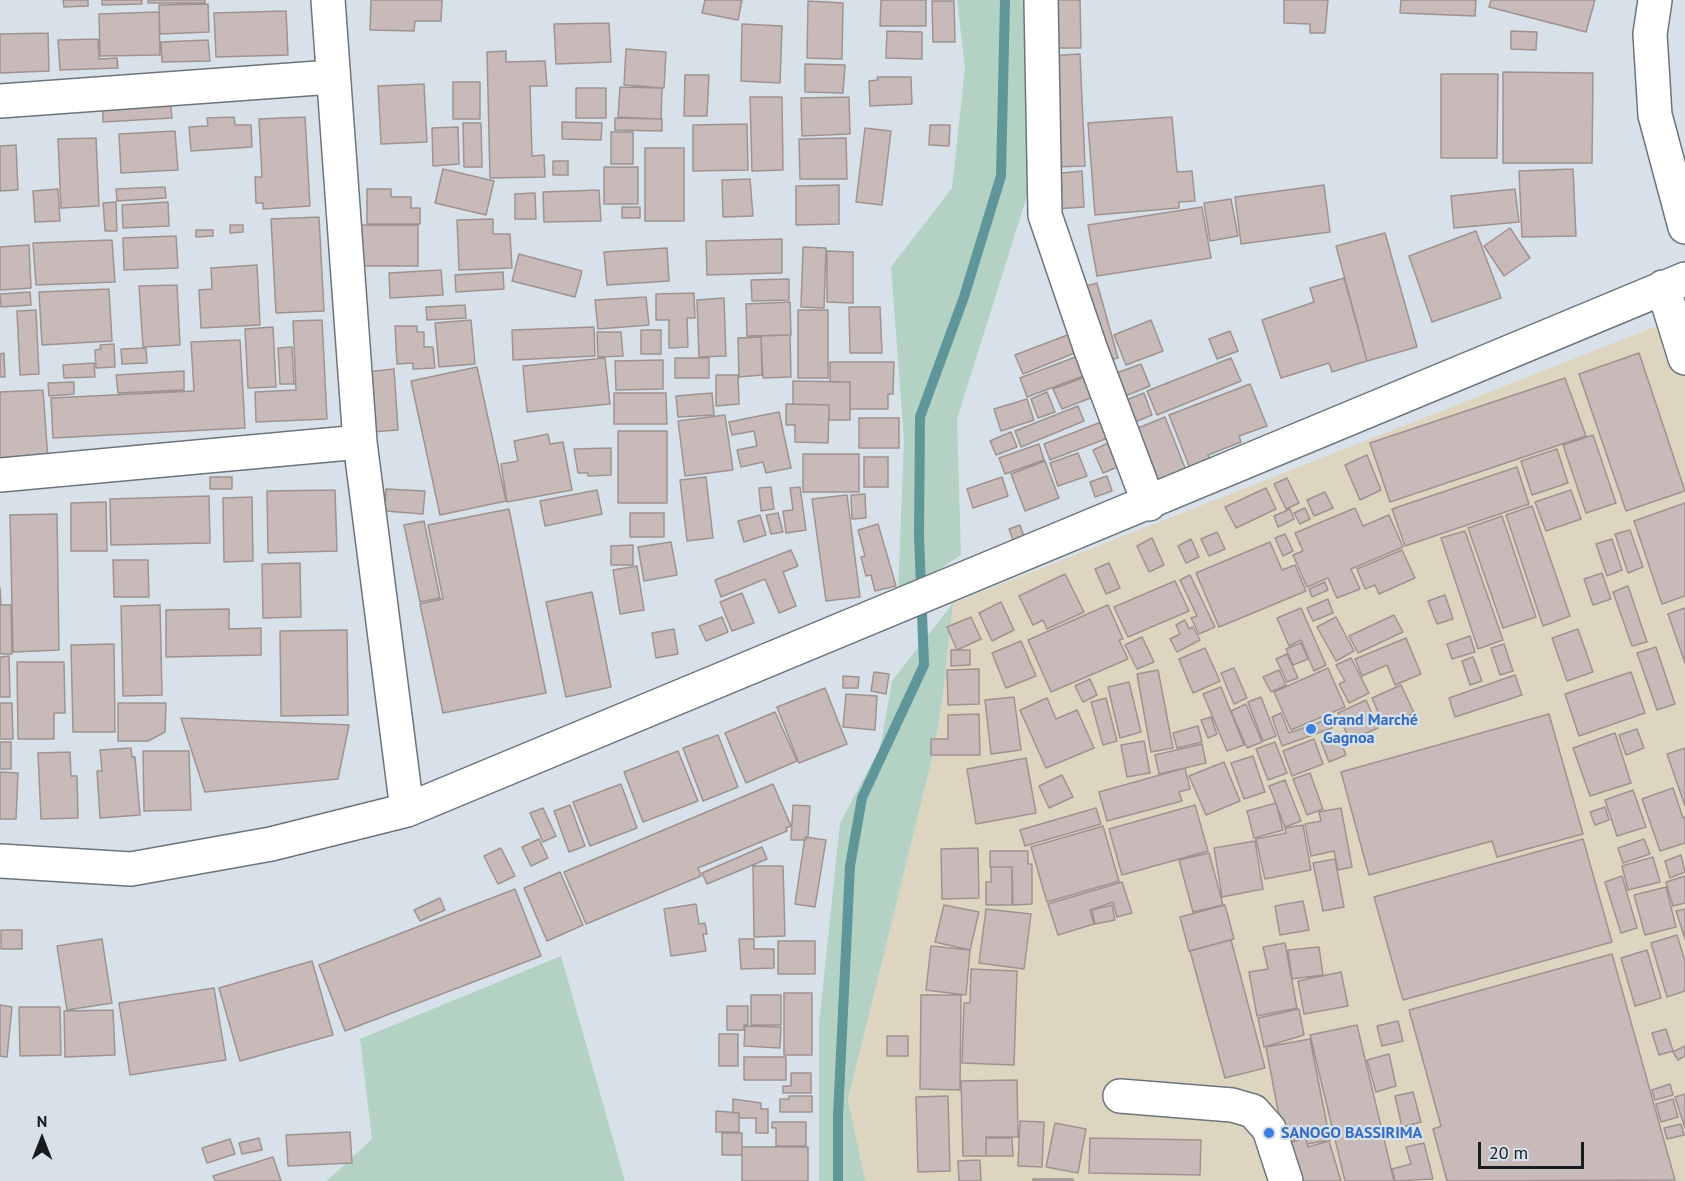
<!DOCTYPE html>
<meta charset="utf-8">
<style>
body{margin:0}
#map{position:relative;width:1685px;height:1181px;overflow:hidden;background:#d8e1ea;font-family:"PT Sans",sans-serif}
canvas{display:block}
.north{position:absolute;left:12px;top:1109px;width:60px;height:60px;-webkit-text-stroke:4px #d8e1ea;paint-order:stroke;rotate:0deg;font-size:16px;font-weight:700;line-height:24px;text-align:center;color:#181c1f}
.north::after{content:'';display:block;margin:auto;width:21px;height:27px;background:#181c1f;clip-path:polygon(50% 0,100% 100%,50% 72%,0 100%)}
.scale{position:absolute;left:1478px;top:1142px;width:106px;height:27px;box-sizing:border-box;border:3px solid #181c1f;border-top:0;padding-left:8px;font-size:18px;line-height:21px;white-space:nowrap;color:#181c1f;-webkit-text-stroke:4px #d8e1ea;paint-order:stroke}
</style>
<div id="map">
<canvas width="1685" height="1181"></canvas>
<div class="north">N</div>
<div class="scale">20 m</div>
</div>
<script>
const c = document.querySelector('canvas').getContext('2d');
c.lineJoin = 'round';
function fill(path, color) { c.fillStyle = color; c.fill(path, 'evenodd'); }
const shape = rows => new Path2D(rows.map(r => 'M' + r).join(''));
function strokePath(path, color, width, dash) { c.strokeStyle = color; c.lineWidth = width; c.lineCap = dash ? 'butt' : 'round'; c.setLineDash(dash || []); c.stroke(path); }
function drawText(font, color, halo, rows, align = 'center') {
  c.font = font + ' "PT Sans",sans-serif'; c.lineWidth = 4.5; c.setLineDash([]); c.textBaseline = 'middle'; c.strokeStyle = halo; c.fillStyle = color; for (const [text, x, y, turn = 0] of rows) {
    c.save(); c.translate(x, y); c.rotate((+turn || 0) * Math.PI / 180); c.textAlign = isNaN(turn) ? turn : align; if (halo) c.strokeText(text, 0, 0); c.fillText(text, 0, 0); c.restore();
  }
}
const commercial = shape([
 [1685,315,1685,1181,865,1181,848,1099,933,755,942,703,953,603]
]);
const green = shape([
 [957,0,1033,0,1032,180,957,419,961,555,898,596,904,439,891,267,952,188,965,68],
 [953,603,942,703,933,755,848,1099,865,1181,819,1181,819,1024,840,823,880,748,892,681],
 [561,956,625,1181,327,1181,372,1139,360,1039]
]);
const stream = shape([
 [838,1181,838,1116,850,866,862,798,924,665,919,536,920,417,964,297,1001,176,1005,0]
]);
const building = shape([
 [63,0,88,0,88,6,64,7,63,0],
 [102,0,142,0,142,4,102,5,102,0],
 [148,0,205,0,205,3,148,3,148,0],
 [371,0,442,0,441,21,415,21,414,31,370,30,371,0],
 [705,0,742,0,738,20,702,13,705,0],
 [881,0,926,0,926,26,880,26,881,0],
 [1056,0,1080,0,1081,48,1057,48,1056,0],
 [1284,0,1328,0,1325,33,1310,33,1310,24,1284,23,1284,0],
 [1401,0,1476,0,1475,16,1400,13,1401,0],
 [1491,0,1595,0,1586,32,1489,7,1491,0],
 [808,1,843,3,842,59,807,58,808,1],
 [932,1,954,1,955,42,933,42,932,1],
 [208,4,209,32,160,34,159,5,208,4],
 [286,11,288,55,216,57,214,13,286,11],
 [159,12,160,55,100,56,99,14,159,12],
 [609,23,611,62,556,64,554,24,609,23],
 [742,24,782,26,780,83,741,81,742,24],
 [887,31,922,32,922,59,886,58,887,31],
 [1511,31,1537,32,1536,50,1511,49,1511,31],
 [48,33,49,71,0,73,0,34,48,33],
 [98,39,99,59,117,58,118,68,60,70,58,40,98,39],
 [208,40,210,61,162,62,161,42,208,40],
 [626,49,666,52,664,88,624,85,626,49],
 [506,51,506,62,545,61,547,86,530,86,532,156,544,155,545,177,490,178,487,52,506,51],
 [1080,54,1085,166,1052,167,1047,56,1080,54],
 [805,64,845,65,843,93,805,92,805,64],
 [1503,72,1593,73,1592,163,1503,163,1503,72],
 [1441,74,1498,74,1497,158,1441,158,1441,74],
 [685,75,709,75,707,116,684,116,685,75],
 [877,77,911,77,912,104,870,106,869,81,878,80,877,77],
 [453,82,480,82,480,119,453,119,453,82],
 [424,84,427,142,381,144,378,86,424,84],
 [620,87,662,88,661,119,618,117,620,87],
 [576,88,606,88,606,118,576,118,576,88],
 [750,97,782,97,783,170,752,171,750,97],
 [849,97,850,134,802,136,801,98,849,97],
 [170,99,172,118,103,122,103,102,170,99],
 [234,117,235,125,251,125,252,147,191,151,189,127,208,126,207,118,234,117],
 [305,117,310,206,263,209,263,203,256,203,255,177,262,177,259,119,305,117],
 [1172,117,1177,172,1192,171,1195,201,1179,202,1179,208,1095,215,1088,123,1172,117],
 [615,118,662,119,662,131,615,130,615,118],
 [562,122,602,123,601,140,562,139,562,122],
 [463,123,481,123,482,167,464,167,463,123],
 [747,124,748,170,693,171,693,125,747,124],
 [930,125,950,125,949,146,929,145,930,125],
 [458,127,459,164,433,166,432,128,458,127],
 [865,128,891,131,882,205,856,202,865,128],
 [175,131,178,170,121,173,119,134,175,131],
 [611,132,633,132,633,164,611,164,611,132],
 [96,138,99,206,61,208,58,139,96,138],
 [846,138,847,179,800,179,799,139,846,138],
 [16,145,18,190,0,191,0,146,16,145],
 [645,148,684,148,684,221,645,221,645,148],
 [553,161,568,161,568,175,553,175,553,161],
 [604,167,638,167,638,204,604,204,604,167],
 [443,169,494,181,486,215,435,203,443,169],
 [1573,169,1576,236,1522,237,1519,171,1573,169],
 [1082,171,1084,207,1055,209,1052,174,1082,171],
 [750,179,753,216,723,217,722,180,750,179],
 [839,185,839,224,796,225,796,186,839,185],
 [1324,185,1330,232,1241,244,1235,197,1324,185],
 [165,187,166,198,117,201,116,189,165,187],
 [58,189,60,221,35,222,33,191,58,189],
 [367,189,391,189,391,197,411,197,411,208,420,208,420,224,367,224,367,189],
 [1515,189,1519,222,1454,228,1451,196,1515,189],
 [599,190,601,221,544,222,543,192,599,190],
 [535,193,536,219,515,219,515,194,535,193],
 [1231,199,1238,236,1210,241,1204,203,1231,199],
 [116,202,117,231,105,231,103,203,116,202],
 [168,202,169,226,123,228,122,205,168,202],
 [622,207,640,207,640,218,622,218,622,207],
 [1202,207,1211,258,1097,276,1088,225,1202,207],
 [319,217,324,311,276,313,271,219,319,217],
 [493,219,493,234,510,234,512,268,459,270,457,220,493,219],
 [230,225,243,225,243,232,230,233,230,225],
 [356,225,418,225,418,266,356,266,356,225],
 [1510,228,1530,258,1504,276,1484,246,1510,228],
 [196,230,213,230,213,236,196,237,196,230],
 [1476,231,1501,298,1432,322,1409,256,1476,231],
 [1385,233,1417,347,1367,361,1336,246,1385,233],
 [176,236,178,268,124,270,123,238,176,236],
 [782,239,782,273,707,275,706,241,782,239],
 [112,240,115,282,36,285,33,243,112,240],
 [29,245,31,288,0,290,0,247,29,245],
 [803,247,826,248,824,308,801,307,803,247],
 [667,248,669,281,607,285,604,252,667,248],
 [827,251,853,252,853,303,827,302,827,251],
 [519,254,582,271,575,297,512,281,519,254],
 [257,265,260,325,201,328,199,290,212,289,211,268,257,265],
 [441,270,443,295,390,298,389,273,441,270],
 [503,272,504,289,456,292,455,275,503,272],
 [1344,278,1367,361,1332,372,1329,363,1281,378,1262,320,1314,302,1310,288,1344,278],
 [789,279,789,300,752,301,751,280,789,279],
 [1097,283,1118,358,1100,362,1079,288,1097,283],
 [177,285,180,345,143,347,139,286,177,285],
 [109,289,112,341,42,345,39,292,109,289],
 [30,292,31,305,1,307,0,294,30,292],
 [694,293,695,318,687,318,688,347,669,348,669,320,656,320,656,294,694,293],
 [646,297,649,325,598,329,595,300,646,297],
 [724,298,726,356,699,357,697,300,724,298],
 [790,302,791,335,747,336,746,304,790,302],
 [465,305,466,318,427,320,426,307,465,305],
 [849,307,880,307,882,353,850,353,849,307],
 [36,310,39,374,20,375,17,311,36,310],
 [798,310,828,310,828,378,798,378,798,310],
 [322,320,327,419,256,422,255,392,296,390,293,321,322,320],
 [471,320,475,364,439,367,435,323,471,320],
 [1151,320,1163,351,1126,365,1114,335,1151,320],
 [395,326,417,326,417,332,424,332,424,347,433,347,435,368,413,369,413,363,397,364,395,326],
 [273,327,276,387,248,388,245,329,273,327],
 [594,327,595,356,513,360,512,330,594,327],
 [641,330,661,330,661,354,641,354,641,330],
 [1230,331,1238,351,1217,359,1209,339,1230,331],
 [597,332,621,332,623,356,598,357,597,332],
 [1070,334,1077,352,1023,374,1015,355,1070,334],
 [790,335,791,377,763,378,761,336,790,335],
 [761,337,762,375,739,377,738,338,761,337],
 [240,340,245,428,53,438,51,398,194,391,191,342,240,340],
 [114,344,115,367,96,368,95,350,101,349,100,345,114,344],
 [292,347,294,384,280,384,278,348,292,347],
 [146,348,147,363,122,364,121,349,146,348],
 [4,353,5,377,0,377,0,354,4,353],
 [1639,353,1685,491,1626,511,1579,374,1639,353],
 [1078,356,1086,375,1027,397,1020,378,1078,356],
 [605,358,610,404,527,412,523,366,605,358],
 [675,358,709,358,709,378,675,378,675,358],
 [1231,358,1241,381,1157,415,1147,391,1231,358],
 [663,360,663,389,616,390,615,361,663,360],
 [830,362,894,362,893,394,888,394,888,409,850,409,850,382,830,382,830,362],
 [94,363,95,377,64,378,63,365,94,363],
 [1141,364,1150,386,1120,398,1111,375,1141,364],
 [477,367,506,501,440,515,411,381,477,367],
 [394,369,398,430,372,432,367,372,394,369],
 [184,371,184,390,118,393,116,375,184,371],
 [716,375,738,375,739,404,716,406,716,375],
 [1085,377,1093,397,1062,409,1053,389,1085,377],
 [1565,378,1586,436,1390,502,1370,443,1565,378],
 [793,381,850,382,850,420,829,420,829,405,793,404,793,381],
 [74,382,74,394,49,396,48,383,74,382],
 [1250,384,1267,426,1239,436,1241,442,1208,455,1211,463,1191,471,1169,415,1250,384],
 [43,390,48,460,0,463,0,392,43,390],
 [1047,392,1055,412,1038,418,1031,399,1047,392],
 [614,393,666,393,667,424,614,424,614,393],
 [712,393,714,415,678,417,676,396,712,393],
 [1144,393,1152,415,1125,426,1116,404,1144,393],
 [1027,399,1034,420,1001,431,994,409,1027,399],
 [786,404,829,405,828,443,795,442,795,425,786,425,786,404],
 [1078,406,1084,421,1021,447,1015,431,1078,406],
 [779,412,791,468,766,473,763,462,741,467,737,450,757,446,754,431,732,435,729,422,779,412],
 [725,415,733,470,685,476,678,421,725,415],
 [1165,417,1187,473,1148,488,1126,433,1165,417],
 [859,418,899,418,899,448,859,448,859,418],
 [1109,419,1116,435,1050,460,1044,444,1109,419],
 [618,431,667,431,667,503,618,503,618,431],
 [1011,432,1017,447,996,455,990,441,1011,432],
 [548,434,550,444,563,442,572,490,507,502,501,464,518,461,514,441,548,434],
 [1593,435,1616,503,1586,513,1563,445,1593,435],
 [1117,439,1127,463,1103,473,1093,450,1117,439],
 [1039,444,1044,460,1005,474,999,458,1039,444],
 [611,448,611,475,588,476,588,473,578,473,574,449,611,448],
 [1557,449,1568,483,1532,495,1521,461,1557,449],
 [1078,453,1087,476,1058,486,1050,463,1078,453],
 [803,454,859,454,859,492,803,492,803,454],
 [1367,455,1381,490,1360,500,1345,465,1367,455],
 [864,457,888,457,888,487,864,487,864,457],
 [1045,461,1059,498,1025,511,1011,474,1045,461],
 [1517,467,1529,504,1405,546,1392,509,1517,467],
 [1107,476,1112,491,1095,497,1090,482,1107,476],
 [210,477,232,477,232,489,210,489,210,477],
 [706,477,713,538,687,541,680,480,706,477],
 [1002,477,1008,496,973,508,967,489,1002,477],
 [1287,478,1299,503,1286,509,1274,484,1287,478],
 [771,487,774,509,761,511,759,488,771,487],
 [800,487,806,530,786,533,783,511,793,510,790,488,800,487],
 [1266,488,1276,509,1236,528,1225,507,1266,488],
 [386,489,425,491,423,514,385,511,386,489],
 [335,490,337,551,268,553,267,491,335,490],
 [597,490,602,514,545,526,540,501,597,490],
 [1571,490,1581,519,1546,531,1535,502,1571,490],
 [1325,492,1333,508,1314,516,1307,500,1325,492],
 [865,494,866,518,852,519,851,495,865,494],
 [847,495,860,597,826,601,812,499,847,495],
 [209,496,210,543,111,545,110,499,209,496],
 [252,497,253,561,224,562,223,498,252,497],
 [106,502,107,551,71,551,71,503,106,502],
 [1685,503,1685,596,1662,604,1634,521,1685,503],
 [1532,506,1570,616,1543,626,1506,515,1532,506],
 [1305,508,1310,519,1300,524,1294,513,1305,508],
 [1355,508,1363,526,1389,515,1403,547,1351,569,1360,589,1337,598,1328,578,1307,587,1293,555,1303,551,1295,533,1355,508],
 [509,509,546,693,443,713,420,604,443,599,428,525,509,509],
 [1290,509,1294,519,1278,527,1274,516,1290,509],
 [630,513,664,513,664,537,630,537,630,513],
 [778,513,783,532,771,534,766,515,778,513],
 [57,514,59,650,13,652,10,515,57,514],
 [760,515,766,535,744,542,738,521,760,515],
 [1502,516,1536,617,1503,628,1468,528,1502,516],
 [424,521,440,598,420,602,404,525,424,521],
 [878,524,896,586,875,591,871,575,866,576,861,557,865,556,858,530,878,524],
 [1020,525,1027,546,1017,550,1009,529,1020,525],
 [1630,530,1643,567,1628,573,1615,534,1630,530],
 [1465,531,1503,640,1478,649,1441,538,1465,531],
 [1217,532,1225,549,1209,556,1201,539,1217,532],
 [1285,534,1293,551,1283,556,1275,538,1285,534],
 [1152,538,1164,565,1149,572,1137,546,1152,538],
 [1191,539,1199,557,1186,563,1178,546,1191,539],
 [1612,539,1622,570,1607,576,1596,544,1612,539],
 [671,542,677,575,644,581,638,547,671,542],
 [1270,542,1282,570,1295,565,1306,591,1219,627,1196,573,1270,542],
 [633,545,633,565,611,565,611,546,633,545],
 [791,550,798,566,783,572,796,606,779,613,765,579,721,597,715,580,791,550],
 [1402,550,1415,578,1379,594,1375,585,1365,589,1357,569,1402,550],
 [113,560,148,560,149,597,114,597,113,560],
 [300,563,301,617,263,618,262,564,300,563],
 [1109,563,1120,588,1106,594,1095,569,1109,563],
 [637,566,644,610,620,614,613,570,637,566],
 [1602,573,1611,599,1593,605,1584,579,1602,573],
 [1065,574,1084,612,1047,629,1043,620,1033,625,1019,596,1065,574],
 [1190,575,1215,627,1199,634,1191,618,1197,616,1180,580,1190,575],
 [1175,581,1189,611,1128,637,1114,607,1175,581],
 [1325,582,1328,590,1312,597,1309,589,1325,582],
 [1628,586,1647,642,1632,646,1613,592,1628,586],
 [0,588,1,605,11,605,12,654,0,654,0,588],
 [592,592,611,687,566,697,546,602,592,592],
 [742,593,754,623,732,631,720,602,742,593],
 [1445,595,1453,619,1437,624,1428,601,1445,595],
 [1328,599,1333,613,1313,621,1307,608,1328,599],
 [1001,602,1014,630,992,641,979,613,1001,602],
 [160,605,162,695,123,696,121,606,160,605],
 [1108,605,1123,639,1119,640,1128,659,1051,692,1028,640,1108,605],
 [1301,608,1326,665,1314,671,1301,640,1289,646,1277,618,1301,608],
 [1685,608,1685,663,1668,614,1685,608],
 [229,609,229,629,261,628,261,655,166,657,166,610,229,609],
 [1394,615,1403,632,1358,653,1349,636,1394,615],
 [722,617,728,632,706,641,699,626,722,617],
 [971,617,981,639,957,650,947,627,971,617],
 [1336,617,1354,651,1336,661,1317,627,1336,617],
 [1185,620,1189,629,1193,627,1200,640,1177,652,1170,639,1180,634,1176,625,1185,620],
 [674,629,678,654,656,658,652,633,674,629],
 [1578,629,1593,672,1567,681,1552,638,1578,629],
 [347,630,348,715,281,716,280,631,347,630],
 [1470,636,1475,652,1452,659,1447,644,1470,636],
 [1142,637,1154,662,1137,669,1125,645,1142,637],
 [1406,638,1421,674,1395,685,1387,665,1362,676,1355,659,1406,638],
 [1021,641,1036,676,1006,688,992,653,1021,641],
 [1301,643,1308,659,1293,665,1286,649,1301,643],
 [114,644,115,732,73,732,71,645,114,644],
 [1504,644,1513,671,1500,675,1491,648,1504,644],
 [1656,647,1675,704,1657,710,1637,653,1656,647],
 [1205,648,1220,681,1193,693,1179,659,1205,648],
 [951,650,970,650,970,665,951,666,951,650],
 [1287,654,1298,678,1287,682,1276,659,1287,654],
 [9,656,10,697,0,697,0,657,9,656],
 [1473,657,1482,681,1470,685,1462,661,1473,657],
 [1351,658,1369,693,1349,703,1339,684,1345,681,1336,665,1351,658],
 [17,662,64,662,65,713,54,713,54,739,18,739,17,662],
 [1234,668,1247,698,1234,704,1221,673,1234,668],
 [1328,668,1345,707,1291,730,1274,692,1328,668],
 [979,669,979,704,948,705,947,670,979,669],
 [1158,670,1173,748,1151,752,1137,674,1158,670],
 [1279,670,1286,685,1271,692,1263,677,1279,670],
 [874,672,889,674,886,694,871,691,874,672],
 [1631,672,1645,713,1579,736,1565,694,1631,672],
 [1515,675,1522,695,1455,717,1449,698,1515,675],
 [843,676,859,677,858,688,843,688,843,676],
 [1090,679,1097,695,1083,702,1075,686,1090,679],
 [1129,682,1141,732,1120,738,1108,687,1129,682],
 [1401,685,1414,713,1384,726,1372,698,1401,685],
 [1221,687,1244,745,1227,751,1203,694,1221,687],
 [825,688,847,744,799,763,777,707,825,688],
 [846,694,877,696,875,730,843,727,846,694],
 [1014,697,1021,750,991,754,985,700,1014,697],
 [1261,697,1276,736,1263,741,1248,702,1261,697],
 [1047,698,1056,719,1077,710,1094,748,1046,768,1020,710,1047,698],
 [1106,698,1117,741,1103,745,1091,702,1106,698],
 [1366,700,1378,728,1362,735,1364,738,1351,744,1338,713,1366,700],
 [0,703,12,703,13,739,0,739,0,703],
 [118,703,166,703,165,732,148,741,118,741,118,703],
 [1246,704,1262,742,1247,748,1231,711,1246,704],
 [775,712,797,761,746,783,725,733,775,712],
 [1281,713,1289,733,1329,719,1332,728,1282,746,1272,717,1281,713],
 [979,714,980,755,931,755,931,739,948,739,948,715,979,714],
 [1549,714,1583,834,1497,857,1492,841,1369,875,1341,772,1549,714],
 [1211,717,1217,734,1208,738,1201,720,1211,717],
 [181,718,349,725,338,779,205,792,181,718],
 [1198,726,1202,742,1177,748,1173,733,1198,726],
 [1637,729,1644,748,1626,755,1619,735,1637,729],
 [1615,733,1631,783,1590,796,1573,748,1615,733],
 [718,735,738,787,703,801,683,748,718,735],
 [1338,735,1346,755,1329,762,1321,742,1338,735],
 [1314,739,1323,764,1292,776,1283,751,1314,739],
 [1144,741,1150,773,1127,777,1121,745,1144,741],
 [0,742,11,742,11,769,0,769,0,742],
 [1275,742,1287,773,1268,780,1256,749,1275,742],
 [1202,744,1206,763,1159,774,1155,755,1202,744],
 [131,748,132,757,135,757,140,815,100,818,97,771,102,771,100,750,131,748],
 [1685,748,1685,806,1667,754,1685,748],
 [143,751,189,751,191,810,144,811,143,751],
 [678,751,698,801,643,822,624,772,678,751],
 [70,752,71,776,77,776,78,818,41,819,38,753,70,752],
 [1253,756,1265,792,1244,799,1231,763,1253,756],
 [1026,758,1036,813,976,824,967,769,1026,758],
 [1224,762,1240,801,1206,815,1189,776,1224,762],
 [1185,768,1190,789,1179,792,1182,801,1107,821,1099,792,1185,768],
 [0,772,18,773,16,819,0,819,0,772],
 [1310,773,1323,809,1307,815,1293,779,1310,773],
 [1062,775,1073,797,1049,808,1039,786,1062,775],
 [1285,780,1301,821,1285,827,1269,786,1285,780],
 [621,784,637,828,590,846,573,802,621,784],
 [773,784,791,826,786,828,787,831,698,868,701,876,586,924,564,872,773,784],
 [1673,788,1683,818,1685,817,1685,843,1660,851,1642,799,1673,788],
 [1633,790,1646,827,1617,836,1605,800,1633,790],
 [1276,803,1283,830,1254,838,1247,811,1276,803],
 [570,805,585,846,569,852,554,811,570,805],
 [793,805,810,806,808,837,805,840,791,840,793,805],
 [1195,805,1208,851,1122,875,1109,829,1195,805],
 [1605,807,1609,820,1595,825,1590,812,1605,807],
 [543,808,556,836,543,842,530,813,543,808],
 [1096,808,1101,824,1025,846,1020,830,1096,808],
 [1341,808,1352,867,1338,870,1334,851,1311,856,1305,824,1321,821,1319,812,1341,808],
 [1303,825,1311,870,1265,879,1256,839,1286,833,1285,828,1303,825],
 [1103,826,1119,881,1047,902,1031,847,1103,826],
 [805,837,826,840,815,907,795,904,805,837],
 [539,839,548,858,531,866,522,847,539,839],
 [1583,839,1612,942,1403,1000,1374,897,1583,839],
 [1644,839,1650,854,1623,863,1618,848,1644,839],
 [1255,841,1263,889,1222,897,1214,848,1255,841],
 [762,847,767,859,707,884,702,873,762,847],
 [501,848,515,876,498,884,484,856,501,848],
 [978,848,979,898,942,899,941,849,978,848],
 [990,851,1028,851,1028,864,1032,864,1032,904,1013,905,1012,867,990,867,990,851],
 [1209,853,1223,905,1193,912,1179,860,1209,853],
 [1681,855,1685,872,1670,878,1665,861,1681,855],
 [1653,857,1660,882,1628,890,1622,866,1653,857],
 [1335,859,1344,907,1323,911,1313,863,1335,859],
 [753,866,783,866,785,936,754,937,753,866],
 [991,867,1012,867,1012,905,986,905,986,882,991,882,991,867],
 [560,872,583,925,547,941,524,888,560,872],
 [1622,876,1637,928,1621,933,1605,882,1622,876],
 [1685,876,1685,903,1673,906,1666,882,1685,876],
 [1122,882,1132,913,1117,917,1113,902,1090,910,1094,924,1058,935,1048,904,1122,882],
 [1666,887,1676,927,1645,935,1634,895,1666,887],
 [515,889,541,956,345,1031,319,965,515,889],
 [440,898,445,910,420,921,414,910,440,898],
 [1303,901,1309,930,1280,935,1275,906,1303,901],
 [696,904,699,924,705,923,707,934,703,934,706,951,671,956,664,909,696,904],
 [944,905,979,912,970,950,935,942,944,905],
 [1112,905,1115,920,1095,924,1092,910,1112,905],
 [1225,905,1234,939,1189,951,1180,917,1225,905],
 [986,909,1031,914,1024,969,979,963,986,909],
 [1685,909,1685,939,1676,911,1685,909],
 [1,930,22,930,22,949,1,949,1,930],
 [1677,935,1685,961,1685,991,1667,997,1651,943,1677,935],
 [102,939,112,1003,67,1010,57,946,102,939],
 [739,939,754,939,754,949,774,949,774,968,741,969,739,939],
 [1231,940,1265,1068,1225,1078,1190,951,1231,940],
 [778,941,815,941,815,974,778,974,778,941],
 [1285,943,1297,1008,1257,1016,1249,972,1268,969,1263,947,1285,943],
 [931,946,970,950,966,995,926,990,931,946],
 [1319,947,1323,975,1292,979,1288,950,1319,947],
 [1647,950,1661,998,1635,1006,1621,958,1647,950],
 [1612,954,1675,1180,1447,1181,1433,1129,1441,1126,1409,1010,1612,954],
 [312,961,333,1035,240,1061,219,988,312,961],
 [971,969,1017,971,1014,1065,962,1063,964,1003,970,1003,971,969],
 [1341,972,1348,1006,1304,1014,1298,981,1341,972],
 [214,988,226,1060,130,1075,119,1003,214,988],
 [784,993,812,993,812,1055,784,1055,784,993],
 [751,995,781,995,781,1025,751,1025,751,995],
 [921,995,961,995,960,1090,920,1089,921,995],
 [0,1005,12,1007,7,1057,0,1056,0,1005],
 [727,1006,748,1006,748,1025,744,1025,744,1030,727,1030,727,1006],
 [19,1007,60,1007,61,1055,20,1056,19,1007],
 [1299,1009,1304,1035,1264,1047,1258,1018,1299,1009],
 [113,1010,115,1055,65,1057,64,1011,113,1010],
 [1398,1021,1403,1041,1382,1046,1377,1026,1398,1021],
 [1357,1025,1394,1181,1345,1181,1310,1035,1357,1025],
 [745,1026,781,1027,780,1048,744,1046,745,1026],
 [1666,1029,1673,1051,1659,1055,1652,1033,1666,1029],
 [719,1034,738,1034,738,1066,719,1066,719,1034],
 [887,1036,908,1036,908,1056,887,1056,887,1036],
 [1310,1039,1330,1140,1307,1144,1306,1138,1284,1142,1266,1047,1310,1039],
 [1685,1046,1685,1056,1678,1060,1673,1052,1685,1046],
 [1389,1054,1396,1086,1376,1092,1367,1060,1389,1054],
 [744,1057,786,1057,786,1080,744,1080,744,1057],
 [791,1073,811,1073,811,1093,783,1093,783,1086,791,1086,791,1073],
 [1017,1080,1018,1137,986,1137,986,1156,963,1156,961,1081,1017,1080],
 [1670,1084,1673,1095,1655,1100,1652,1090,1670,1084],
 [1413,1092,1421,1122,1402,1127,1395,1096,1413,1092],
 [1685,1094,1685,1128,1675,1097,1685,1094],
 [789,1096,812,1096,812,1112,780,1112,780,1099,789,1099,789,1096],
 [948,1096,950,1171,918,1172,916,1097,948,1096],
 [733,1099,761,1103,761,1109,768,1109,768,1133,756,1133,756,1118,739,1118,739,1113,733,1113,733,1099],
 [1673,1099,1678,1117,1661,1122,1656,1104,1673,1099],
 [716,1111,739,1113,739,1132,716,1132,716,1111],
 [1020,1121,1044,1122,1042,1167,1018,1166,1020,1121],
 [772,1122,806,1122,806,1146,776,1146,776,1128,772,1128,772,1122],
 [1055,1123,1086,1129,1078,1173,1046,1167,1055,1123],
 [1681,1124,1684,1135,1667,1139,1664,1128,1681,1124],
 [350,1132,352,1163,288,1166,286,1135,350,1132],
 [722,1133,742,1133,742,1155,722,1155,722,1133],
 [259,1138,262,1150,242,1154,239,1143,259,1138],
 [986,1138,1012,1138,1013,1156,986,1156,986,1138],
 [1090,1138,1201,1140,1200,1175,1089,1173,1090,1138],
 [1306,1138,1308,1147,1329,1141,1341,1181,1295,1181,1285,1144,1306,1138],
 [230,1139,235,1154,207,1163,202,1148,230,1139],
 [1424,1143,1433,1179,1395,1181,1392,1169,1411,1164,1406,1147,1424,1143],
 [742,1147,808,1147,808,1181,742,1181,742,1147],
 [273,1157,281,1181,215,1181,213,1176,273,1157],
 [980,1160,981,1181,959,1181,958,1161,980,1160],
 [1033,1179,1073,1179,1073,1181,1033,1181,1033,1179]
]);
const minor = shape([
 [328,0,360,442,407,810],
 [1041,0,1045,215,1091,350,1149,504],
 [1655,0,1650,34,1655,115,1685,227],
 [0,101,332,77],
 [1663,287,1685,358],
 [0,475,360,442],
 [0,861,131,869,271,844,407,810,1685,279],
 [1120,1096,1232,1105,1253,1111,1269,1129,1286,1181]
]);
const markers = [
 [1311,729,6,"#3f7fe0"],
 [1269,1133,6,"#3f7fe0"]
];
const shopNames = [
 ["Grand Marché",1323,720],
 ["Gagnoa",1323,738],
 ["SANOGO BASSIRIMA",1281,1133]
];
fill(commercial, '#ded5c0');
fill(green, '#b3d2c3');
strokePath(stream, '#5f9699', 10);
fill(building, '#c7bab8');
strokePath(building, '#9f9391', 1.5);
strokePath(minor, '#6c747c', 36);
strokePath(minor, '#fff', 33);
for (const [x, y, r, color] of markers) { const dot = new Path2D(); dot.arc(x, y, r, 0, 2 * Math.PI); c.fillStyle = color; c.fill(dot); strokePath(dot, '#d8e1ea', 2); }
drawText('bold 16px', '#366cbe', '#d8e1ea', shopNames, 'left');
</script>
